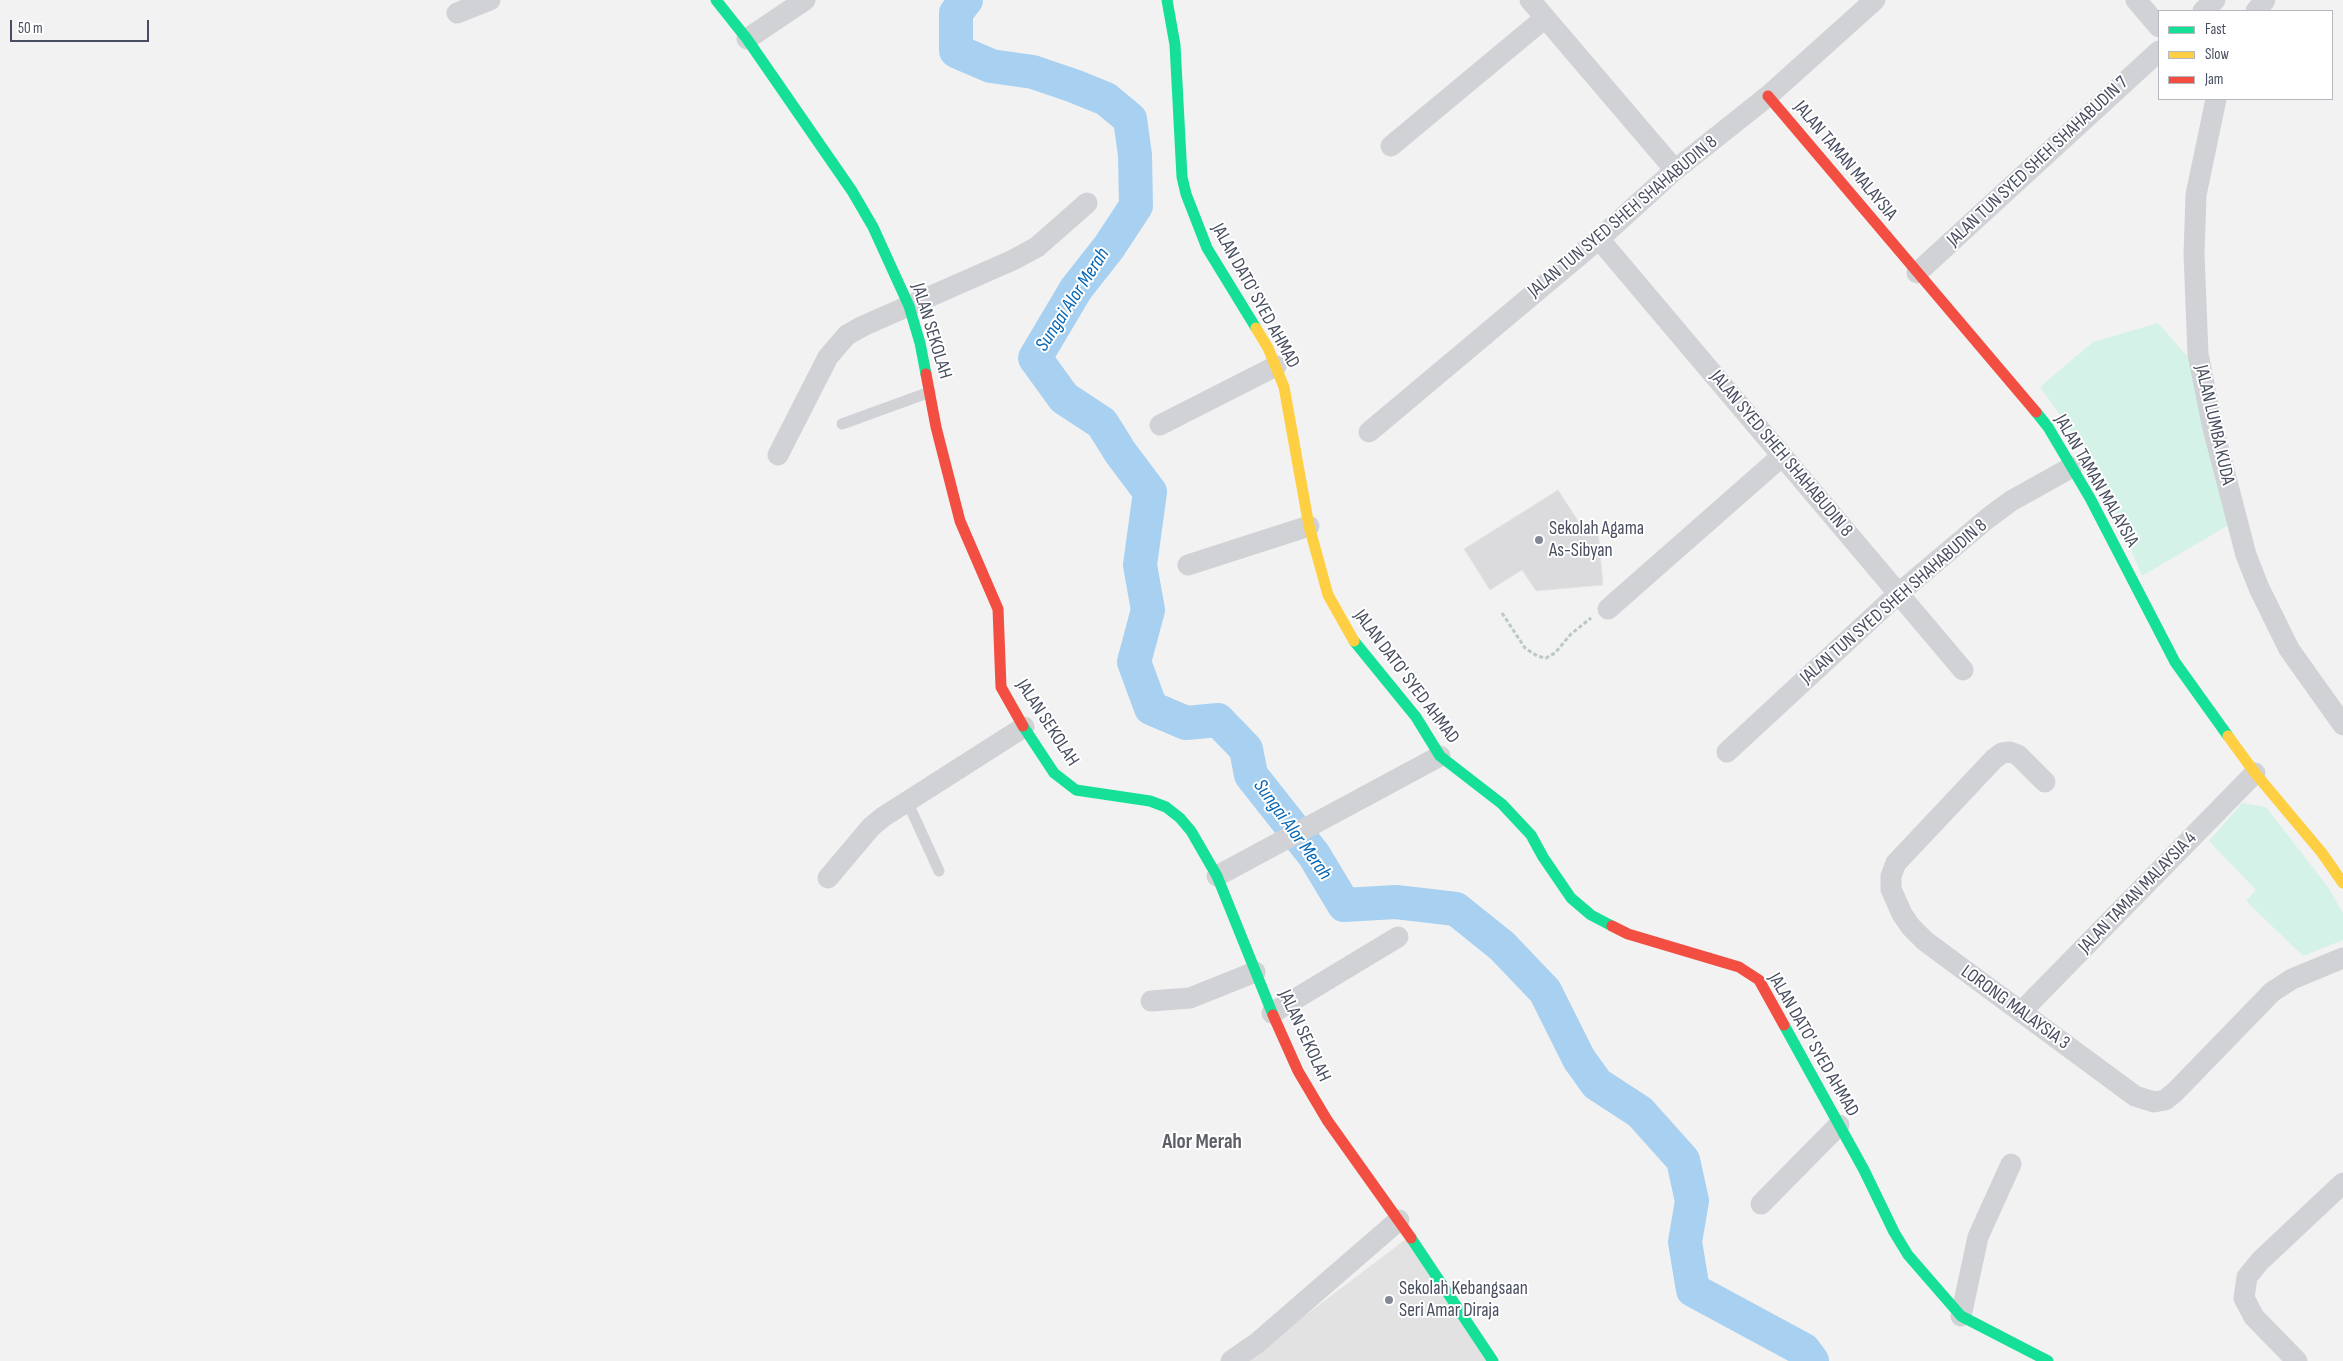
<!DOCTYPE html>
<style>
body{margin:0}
#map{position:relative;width:2343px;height:1361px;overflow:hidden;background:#f2f2f2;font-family:"Sofia Sans Condensed",sans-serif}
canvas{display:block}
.legend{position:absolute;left:2158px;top:10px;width:175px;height:90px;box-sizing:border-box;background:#fff;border:1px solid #b6b8bf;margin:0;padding:6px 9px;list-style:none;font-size:15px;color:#484e60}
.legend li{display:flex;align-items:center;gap:10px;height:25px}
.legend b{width:25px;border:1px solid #b6b8bf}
.scale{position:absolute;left:10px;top:20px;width:139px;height:22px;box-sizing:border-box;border:2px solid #484e60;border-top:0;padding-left:6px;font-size:15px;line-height:18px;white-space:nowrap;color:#484e60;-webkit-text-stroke:4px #fff;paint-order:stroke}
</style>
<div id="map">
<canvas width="2343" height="1361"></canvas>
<ul class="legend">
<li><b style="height:6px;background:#16e098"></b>Fast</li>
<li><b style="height:6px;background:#ffcf43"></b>Slow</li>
<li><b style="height:6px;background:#f24e42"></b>Jam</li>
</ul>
<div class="scale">50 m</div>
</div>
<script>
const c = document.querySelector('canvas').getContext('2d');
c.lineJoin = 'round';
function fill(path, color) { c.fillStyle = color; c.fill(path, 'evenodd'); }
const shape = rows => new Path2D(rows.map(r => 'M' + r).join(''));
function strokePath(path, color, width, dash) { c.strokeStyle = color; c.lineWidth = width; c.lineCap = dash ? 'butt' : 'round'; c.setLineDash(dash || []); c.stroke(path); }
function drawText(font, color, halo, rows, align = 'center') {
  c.font = font + ' "Sofia Sans Condensed",sans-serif'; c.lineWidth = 4; c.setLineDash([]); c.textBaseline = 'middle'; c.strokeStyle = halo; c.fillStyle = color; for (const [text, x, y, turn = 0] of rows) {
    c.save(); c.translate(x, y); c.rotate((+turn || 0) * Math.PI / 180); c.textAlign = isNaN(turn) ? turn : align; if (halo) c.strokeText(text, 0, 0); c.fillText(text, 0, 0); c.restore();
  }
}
const education = shape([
 [1406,1239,1498,1361,1245,1361]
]);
const green = shape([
 [2158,323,2189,358,2232,523,2142,576,2096,467,2040,387,2093,342],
 [2242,803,2266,807,2328,887,2343,913,2343,940,2303,956,2246,901,2256,890,2209,841]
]);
const river = shape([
 [966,0,956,13,956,51,991,66,1033,72,1074,86,1106,99,1130,119,1135,155,1136,206,1109,247,1076,289,1035,358,1064,398,1102,423,1120,452,1150,492,1140,565,1148,610,1134,662,1151,708,1186,723,1218,720,1246,749,1251,775,1314,855,1344,905,1396,902,1456,909,1502,946,1545,991,1579,1059,1597,1084,1640,1112,1683,1160,1692,1201,1685,1242,1693,1290,1804,1350,1812,1361]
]);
const building = shape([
 [1558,490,1584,530,1598,529,1603,585,1536,591,1522,570,1490,590,1464,549,1558,490]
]);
const path = shape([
 [1502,613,1525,648,1537,656,1546,658,1555,653,1571,634,1591,618]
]);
const lane = shape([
 [842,424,930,392],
 [907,801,939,871]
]);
const street = shape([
 [1530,0,1675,170],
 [2136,0,2159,27],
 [2203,11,2215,0],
 [2256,11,2265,0],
 [457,13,490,0],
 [747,39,805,0],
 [2216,99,2196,195,2194,254,2198,354,2212,424,2246,555,2259,588,2289,649,2343,725],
 [1391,146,1545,18],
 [1599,239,1963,670],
 [1917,273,2159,51],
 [1160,425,1276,366],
 [1369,432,1599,239,1675,170,1768,96,1875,0],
 [778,455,828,357,847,335,863,326,1013,260,1037,247,1087,203],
 [1188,565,1309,526],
 [1608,609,1782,456],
 [1727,752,1899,593,1988,518,2011,501,2072,467],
 [2045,782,2018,755,2010,752,2002,753,1994,759,1896,863,1891,876,1891,889,1902,914,1911,927,1925,941,2135,1096,2154,1102,2165,1100,2175,1092,2272,992,2292,979,2343,958],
 [1217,876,1440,756],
 [828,878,871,827,883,817,1024,727],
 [1151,1001,1190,998,1255,972],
 [2021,1012,2255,773],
 [1272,1013,1398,937],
 [1761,1204,1839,1125],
 [1961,1316,1978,1237,2011,1164],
 [1231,1361,1257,1343,1399,1220],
 [2297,1361,2254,1317,2244,1298,2247,1277,2260,1261,2343,1183]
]);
const fast = shape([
 [716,0,747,39,852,191,873,227,909,306,920,343,926,374],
 [1167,0,1175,45,1182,177,1186,194,1207,248,1256,328],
 [2036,412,2048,427,2090,498,2175,662,2228,736],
 [1354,641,1416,717,1440,756,1502,804,1531,835,1543,857,1571,898,1591,915,1612,926],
 [1023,726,1054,773,1076,790,1150,801,1166,807,1180,818,1191,831,1217,876,1273,1015],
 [1784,1025,1864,1170,1894,1232,1908,1255,1961,1316,2048,1361],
 [1411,1238,1493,1361]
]);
const slow = shape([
 [1256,328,1268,348,1284,387,1309,526,1328,595,1354,641],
 [2228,736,2255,773,2322,853,2343,883]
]);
const jam = shape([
 [1768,96,2036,412],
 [926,374,936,427,960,521,998,609,1001,687,1023,726],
 [1612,926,1628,934,1739,967,1759,980,1784,1025],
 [1273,1015,1298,1071,1327,1120,1411,1238]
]);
const markers = [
 [1539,540,5,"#848793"],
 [1389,1300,5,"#848793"]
];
const streetNames = [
 ["JALAN TAMAN MALAYSIA",1845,161,50],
 ["JALAN TUN SYED SHEH SHAHABUDIN 7",2038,162,-43],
 ["JALAN TUN SYED SHEH SHAHABUDIN 8",1623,217,-40],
 ["JALAN DATO' SYED AHMAD",1255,296,61],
 ["JALAN SEKOLAH",931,331,73],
 ["JALAN LUMBA KUDA",2214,425,77],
 ["JALAN SYED SHEH SHAHABUDIN 8",1781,454,50],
 ["JALAN TAMAN MALAYSIA",2096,481,60],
 ["JALAN TUN SYED SHEH SHAHABUDIN 8",1894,602,-41],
 ["JALAN DATO' SYED AHMAD",1406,677,53],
 ["JALAN SEKOLAH",1047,723,57],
 ["JALAN TAMAN MALAYSIA 4",2138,893,-46],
 ["LORONG MALAYSIA 3",2015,1008,36],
 ["JALAN SEKOLAH",1304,1036,65],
 ["JALAN DATO' SYED AHMAD",1813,1045,60]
];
const poiNames = [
 ["Sekolah Agama",1549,529],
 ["As-Sibyan",1549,551],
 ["Sekolah Kebangsaan",1399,1289],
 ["Seri Amar Diraja",1399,1311]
];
const waterNames = [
 ["Sungai Alor Merah",1073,300,-57],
 ["Sungai Alor Merah",1292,830,54]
];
const quarterNames = [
 ["Alor Merah",1202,1143]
];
fill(education, '#e3e2e3');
fill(green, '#d5f2e8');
strokePath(river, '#a8d1f1', 34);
fill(building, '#dbdbdd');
strokePath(building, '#e4e4e5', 1);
strokePath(path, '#bbc8c7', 3, [4, 2.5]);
strokePath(lane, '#d0d2d5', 11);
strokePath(street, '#d0d2d5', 21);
strokePath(fast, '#16e098', 11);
strokePath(slow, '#ffcf43', 11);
strokePath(jam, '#f24e42', 11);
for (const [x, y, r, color] of markers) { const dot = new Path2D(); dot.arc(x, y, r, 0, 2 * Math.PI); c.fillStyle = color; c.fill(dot); strokePath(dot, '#fff', 2); }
drawText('19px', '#484e60', '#fff', streetNames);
drawText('19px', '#484e60', '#fff', poiNames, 'left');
drawText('italic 20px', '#0566b6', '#fff', waterNames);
drawText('bold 21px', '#5d5f66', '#fff', quarterNames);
</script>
